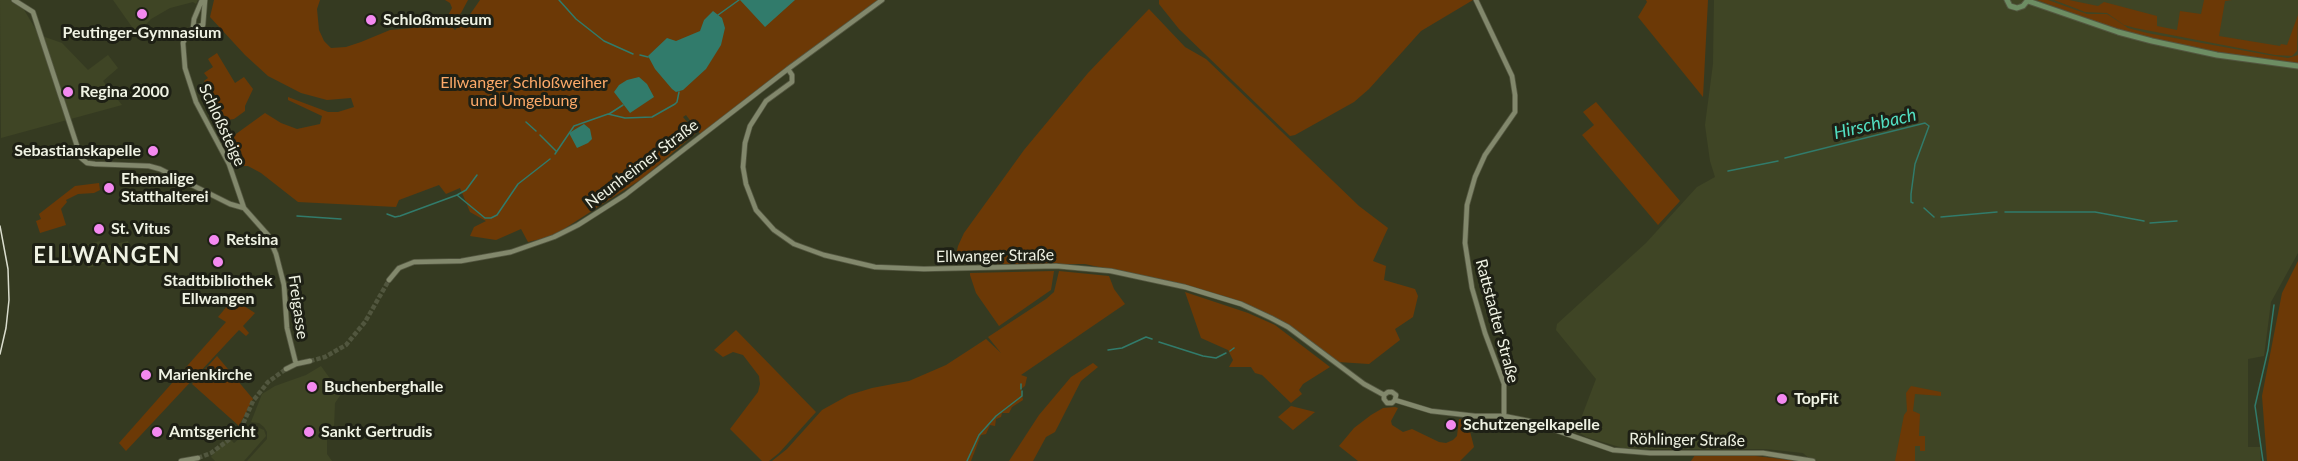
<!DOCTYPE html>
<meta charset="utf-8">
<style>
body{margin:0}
canvas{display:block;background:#353a21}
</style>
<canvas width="2298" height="461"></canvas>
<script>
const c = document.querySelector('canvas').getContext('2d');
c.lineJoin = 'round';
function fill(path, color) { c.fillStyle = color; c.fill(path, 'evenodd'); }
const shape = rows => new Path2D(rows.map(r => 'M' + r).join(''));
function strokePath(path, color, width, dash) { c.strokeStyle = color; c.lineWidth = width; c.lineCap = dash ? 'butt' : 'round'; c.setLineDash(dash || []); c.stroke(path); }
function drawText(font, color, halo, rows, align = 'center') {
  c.font = font + ' Lato,sans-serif'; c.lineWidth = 6; c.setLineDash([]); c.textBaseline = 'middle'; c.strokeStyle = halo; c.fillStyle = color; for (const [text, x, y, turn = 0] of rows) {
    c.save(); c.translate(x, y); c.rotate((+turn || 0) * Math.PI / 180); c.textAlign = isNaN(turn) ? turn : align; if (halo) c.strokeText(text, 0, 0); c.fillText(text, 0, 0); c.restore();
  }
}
const built = shape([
 [0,0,16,0,20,3,39,35,62,43,88,70,108,55,118,68,103,81,122,105,1,138],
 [113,0,198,0,196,4,193,2,170,8,151,19,137,34],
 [1714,0,2298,0,2298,253,2271,302,2264,356,2248,359,2248,447,2260,447,2261,461,1812,461,1803,453,1766,449,1652,449,1623,448,1586,437,1580,433,1577,429,1596,379,1556,330,1557,324,1646,243,1697,187,1715,177,1710,161,1705,125,1713,64],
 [100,241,102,247,128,241,133,255,88,268,81,246],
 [321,366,341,394,335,403,334,427,327,439,327,454,332,461,247,461,267,439,267,432,264,427,259,423,251,422,262,394,275,386,306,375],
 [254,426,264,430,266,436,244,461,215,461,211,457,222,443,229,438,234,443]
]);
const green = shape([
 [214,0,320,0,317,9,319,30,324,41,331,48,346,47,361,42,390,30,447,25,445,21,452,8,450,3,445,0,468,0,461,13,450,25,455,30,471,13,480,0,882,0,701,135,686,115,683,117,696,133,643,178,553,236,528,242,521,229,496,240,470,236,474,227,486,221,470,212,460,188,446,194,439,185,399,200,396,207,298,202,261,173,248,166,236,166,234,150,229,139,265,113,281,123,297,129,320,124,322,116,288,100,288,97,328,112,338,112,354,107,351,98,327,100,301,93,268,76,245,55,210,17],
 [1159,0,1473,0,1421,31,1369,89,1354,102,1295,135,1290,136,1179,29,1159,4],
 [1646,0,1708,0,1703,97,1638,17,1647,2],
 [2037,0,2048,0,2087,14,2107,14,2128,28,2147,33,2268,55,2288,58,2298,55,2298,64,2187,47,2119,30],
 [2054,0,2069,0,2098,6,2104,2,2157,16,2157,26,2177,30,2180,11,2201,14,2204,0,2232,0,2225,1,2219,36,2280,46,2281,44,2287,45,2298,15,2297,51,2292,56,2275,55,2135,28,2124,25,2107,13,2085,12],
 [1149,9,1185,47,1206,59,1359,206,1388,228,1373,261,1386,266,1384,280,1415,289,1418,296,1413,317,1395,329,1400,340,1369,364,1338,362,1286,323,1227,297,1187,286,1085,264,954,264,958,246,964,233,1024,150,1088,73],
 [217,53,235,83,244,77,253,89,245,106,245,111,234,119,227,120,222,113,220,114,206,93,210,90,204,81,208,78,204,73,213,67,208,59],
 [1596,102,1680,201,1658,225,1582,135,1594,125,1583,112],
 [99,183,100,190,94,193,78,194,66,200,67,202,61,209,66,225,40,233,36,221,41,219,39,214,75,186],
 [2298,261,2298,461,2267,461,2262,396,2282,293],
 [1054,271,1051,290,999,326,976,293,970,275,970,273],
 [1059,271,1109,276,1114,289,1125,304,1021,375,1027,377,1025,386,1021,389,1023,400,1012,407,1009,413,1002,413,1001,417,996,419,995,426,990,425,986,434,981,435,971,461,772,461,787,449,822,410,849,395,872,388,909,381,946,365,986,339,1001,353,988,337,1046,299,1054,292],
 [1185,292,1248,313,1275,325,1330,367,1303,384,1299,390,1302,394,1291,403,1262,375,1255,373,1251,367,1229,367,1233,360,1228,350,1201,338],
 [233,299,255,313,243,326,249,333,246,336,239,330,126,451,119,443,226,322,218,317],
 [736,330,816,412,779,453,769,461,762,461,730,429,758,392,760,384,759,376,743,355,733,352,723,357,714,350],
 [217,356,253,399,239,426,192,384],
 [1093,363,1098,367,1081,381,1055,432,1046,437,1033,461,1009,461,1039,415,1071,377],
 [1911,386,1941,392,1941,396,1915,394,1913,411,1920,414,1919,436,1925,436,1925,451,1920,451,1920,446,1915,446,1915,461,1895,461,1904,415,1907,411,1906,393],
 [1291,406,1315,412,1293,430,1278,417],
 [1395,407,1398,408,1391,421,1392,425,1403,432,1412,429,1439,442,1446,443,1453,440,1457,436,1459,419,1467,420,1474,447,1460,461,1358,461,1339,446,1354,428,1371,415,1383,408],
 [1695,455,1747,455,1799,461,1691,461]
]);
const water = shape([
 [740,0,795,0,765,27],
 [713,11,722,18,725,28,721,45,706,69,683,90,676,92,672,89,655,69,648,56,667,38,676,41,700,31,704,20],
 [639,77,647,84,654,97,630,113,614,92,619,85,627,80],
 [584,124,590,129,592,139,588,143,577,148,569,133]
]);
const stream = shape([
 [559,0,576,19,604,41,633,54],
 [718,15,739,0],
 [640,55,648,57],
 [609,114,623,105],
 [526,122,536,131],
 [540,135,556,151],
 [555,154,574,126,608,114,625,118,652,117,675,104,677,102,679,92],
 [1785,158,1925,123,1929,126,1915,164,1911,194,1911,202,1913,203],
 [1728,171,1778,161],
 [457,195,466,190,477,175],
 [1924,208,1934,217],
 [2005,212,2095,212,2144,221],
 [387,214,395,217,400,216,457,195,485,218,491,218,497,215,518,184,550,159],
 [297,216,341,219],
 [1941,217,1997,212],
 [2150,223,2177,221],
 [1159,342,1203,356,1216,358,1226,353],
 [1108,350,1122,348,1146,337,1152,339],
 [1230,351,1234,348],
 [1021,384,1021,389],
 [967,461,979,435,996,416,1022,396,1022,391],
 [2263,461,2255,406,2268,350,2274,305]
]);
const tertiaryTunnel = shape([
 [310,361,325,357,346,345,365,322,389,280],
 [198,458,211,453,234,436,243,424,253,401,268,382,286,369]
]);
const tertiary = shape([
 [14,0,33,12,81,158,87,163,95,164,149,166,160,169,230,204,244,208],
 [205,0,203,25,193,28,188,32,183,43,185,68,196,102,229,164,244,208,268,235,276,254,284,285,287,328,296,364],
 [1476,0,1512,76,1515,95,1515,112,1485,155,1475,177,1467,205,1465,243,1472,288,1485,333,1504,384,1504,416],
 [193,28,194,19,202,0],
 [788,69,792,75,792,82,766,101,750,126,745,143,743,167,746,184,756,210,774,230,794,244,824,255,875,267,924,269,1056,266,1111,271,1185,287,1241,304,1271,318,1288,327,1364,384,1384,395],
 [389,280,399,268,414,262,461,261,511,252,554,237,578,225,625,195,788,69,882,0],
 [286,369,296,364,310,361],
 [1395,400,1396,395,1392,392,1388,392,1384,395,1384,399,1387,403,1392,403,1395,400,1431,411,1475,416,1504,416,1529,421,1613,450,1650,453,1763,453,1813,461],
 [181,461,198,458]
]);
const secondary = shape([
 [2007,0,2010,6,2017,8,2023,6,2028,0],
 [2028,1,2118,32,2152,41,2217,55,2298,66]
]);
const rail = shape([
 [0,226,8,269,9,300,6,328,0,354]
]);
const markers = [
 [142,14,6,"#f489f0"],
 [371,20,6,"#f489f0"],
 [68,92,6,"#f489f0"],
 [153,151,6,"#f489f0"],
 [109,188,6,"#f489f0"],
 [99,229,6,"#f489f0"],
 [214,240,6,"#f489f0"],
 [218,262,6,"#f489f0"],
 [146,375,6,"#f489f0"],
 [312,387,6,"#f489f0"],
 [1782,399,6,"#f489f0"],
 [1451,425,6,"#f489f0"],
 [157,432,6,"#f489f0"],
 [309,432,6,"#f489f0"]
];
const poiNames = [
 ["Schloßmuseum",383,20],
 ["Peutinger-Gymnasium",142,33,"center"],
 ["Regina 2000",80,92],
 ["Sebastianskapelle",141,151,"right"],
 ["Ehemalige",121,179],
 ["Statthalterei",121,197],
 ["St. Vitus",111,229],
 ["Retsina",226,240],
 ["Stadtbibliothek",218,281,"center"],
 ["Ellwangen",218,299,"center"],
 ["Marienkirche",158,375],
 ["Buchenberghalle",324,387],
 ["TopFit",1794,399],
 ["Schutzengelkapelle",1463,425],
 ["Amtsgericht",169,432],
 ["Sankt Gertrudis",321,432]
];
const parkNames = [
 ["Ellwanger Schloßweiher",524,83],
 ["und Umgebung",524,101]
];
const streetNames = [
 ["Schloßsteige",222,125,65],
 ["Neunheimer Straße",642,164,-37],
 ["Ellwanger Straße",995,256,-1],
 ["Freigasse",298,307,82],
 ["Rattstadter Straße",1497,321,75],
 ["Röhlinger Straße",1687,440,1]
];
const waterNames = [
 ["Hirschbach",1875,124,-13]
];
const districtNames = [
 ["ELLWANGEN",107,256]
];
fill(built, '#3f4525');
fill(green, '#6c3906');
fill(water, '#317b6b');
strokePath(stream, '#317b6b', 1.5);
strokePath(tertiaryTunnel, '#51563e', 4.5, [4.5, 2]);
strokePath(tertiary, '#545741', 6);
strokePath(secondary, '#545741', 7);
strokePath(tertiary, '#82886c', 4.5);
strokePath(secondary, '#6d8d63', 5);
strokePath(rail, '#daddcd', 1.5);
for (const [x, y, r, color] of markers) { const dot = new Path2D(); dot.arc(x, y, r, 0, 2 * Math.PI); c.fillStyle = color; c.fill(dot); strokePath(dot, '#1e2015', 2); }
drawText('bold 16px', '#eff2e3', '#1e2015', poiNames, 'left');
drawText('16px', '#fdaa69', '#1e2015', parkNames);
drawText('16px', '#eff2e3', '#1e2015', streetNames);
drawText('italic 18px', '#52dfc2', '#1e2015', waterNames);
c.letterSpacing = '1.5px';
drawText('bold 22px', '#eff2e3', '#1e2015', districtNames);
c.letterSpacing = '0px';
</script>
